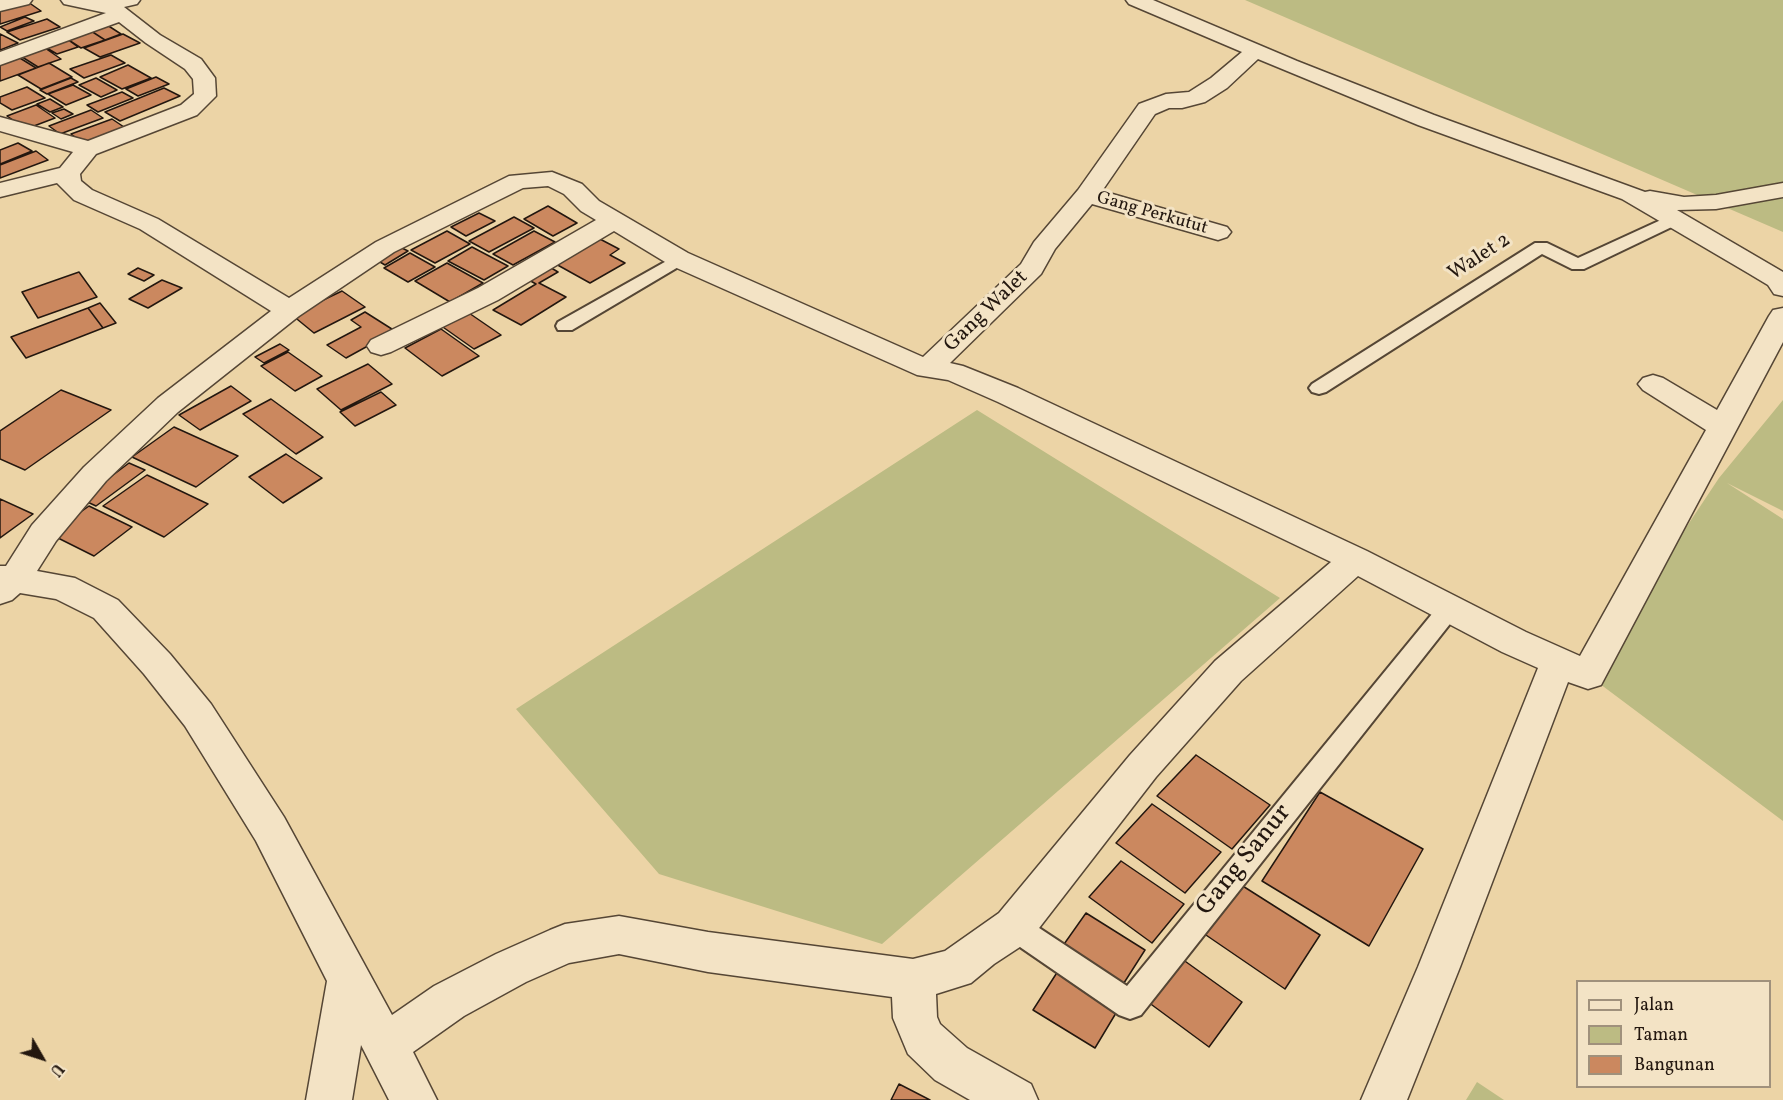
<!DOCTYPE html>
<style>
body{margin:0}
#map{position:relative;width:1783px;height:1100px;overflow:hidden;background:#ecd4a6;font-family:Vollkorn,serif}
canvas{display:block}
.legend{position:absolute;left:1576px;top:980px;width:195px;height:108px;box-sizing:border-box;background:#f3e3c5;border:2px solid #a0917c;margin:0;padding:8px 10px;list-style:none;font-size:18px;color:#23170f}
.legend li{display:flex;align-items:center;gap:12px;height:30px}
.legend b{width:30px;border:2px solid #a0917c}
.north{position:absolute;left:12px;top:1028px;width:60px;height:60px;-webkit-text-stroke:4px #f3e3c5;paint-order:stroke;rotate:129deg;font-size:16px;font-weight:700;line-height:24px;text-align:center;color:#23170f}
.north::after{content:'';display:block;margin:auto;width:21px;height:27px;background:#23170f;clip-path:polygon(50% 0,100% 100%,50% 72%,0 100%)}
</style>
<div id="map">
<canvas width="1783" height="1100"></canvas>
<ul class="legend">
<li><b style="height:8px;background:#f3e3c5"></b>Jalan</li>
<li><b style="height:16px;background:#bcbb83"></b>Taman</li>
<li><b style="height:16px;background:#cb885f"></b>Bangunan</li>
</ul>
<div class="north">U</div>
</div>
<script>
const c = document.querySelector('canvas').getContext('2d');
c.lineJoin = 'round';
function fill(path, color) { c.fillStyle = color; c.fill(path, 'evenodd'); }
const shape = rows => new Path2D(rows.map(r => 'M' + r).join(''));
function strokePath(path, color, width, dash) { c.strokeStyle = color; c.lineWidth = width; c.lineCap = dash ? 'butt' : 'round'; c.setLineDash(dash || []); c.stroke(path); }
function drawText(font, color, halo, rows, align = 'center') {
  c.font = font + ' Vollkorn,serif'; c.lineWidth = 6; c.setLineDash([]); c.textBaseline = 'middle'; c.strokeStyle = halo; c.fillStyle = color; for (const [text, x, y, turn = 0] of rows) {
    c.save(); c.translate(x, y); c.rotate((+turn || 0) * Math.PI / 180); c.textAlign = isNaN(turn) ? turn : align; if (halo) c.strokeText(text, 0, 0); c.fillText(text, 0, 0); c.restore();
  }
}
const green = shape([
 [1245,0,1783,0,1783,232],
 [1783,400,1783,511,1727,483,1783,519,1783,821,1588,675,1719,478],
 [977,410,1280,598,882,944,659,874,516,709],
 [1477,1082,1504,1100,1466,1100]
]);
const building = shape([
 [25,0,41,11,0,24,0,8,25,0],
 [25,17,34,21,7,31,0,27,25,17],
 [47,19,60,27,20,40,7,32,47,19],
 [104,23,121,34,105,40,88,29,104,23],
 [88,29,105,40,81,48,64,37,88,29],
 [0,34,18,43,0,50,0,34],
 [123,34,140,43,100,57,84,48,123,34],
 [67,39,78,47,57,54,45,47,67,39],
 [42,46,61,59,38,67,19,55,42,46],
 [15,55,36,68,0,81,0,60,15,55],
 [111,55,125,63,84,78,70,69,111,55],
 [49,63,72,77,41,89,18,75,49,63],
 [128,65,151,78,122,89,100,77,128,65],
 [156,77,169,84,138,96,126,89,156,77],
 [71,78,78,82,47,94,40,90,71,78],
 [96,78,117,90,101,97,79,85,96,78],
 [73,85,91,95,66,105,48,94,73,85],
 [27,87,45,98,12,110,0,103,0,97,27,87],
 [164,88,180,96,120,121,105,112,164,88],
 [122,92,133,98,98,112,87,105,122,92],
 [50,99,63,107,50,112,37,104,50,99],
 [36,105,55,118,26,129,7,116,36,105],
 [64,109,73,114,61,119,52,113,64,109],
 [91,110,103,118,60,134,49,126,91,110],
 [112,119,127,129,85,145,71,134,112,119],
 [18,143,32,151,0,164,0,150,18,143],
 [36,151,48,160,0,178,0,165,36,151],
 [548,206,577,223,553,236,524,219,548,206],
 [479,213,495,221,466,236,451,227,479,213],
 [514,217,534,228,489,252,469,241,514,217],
 [447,231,470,244,435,263,411,250,447,231],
 [534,231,555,242,513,265,493,254,534,231],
 [598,238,619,249,610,255,625,263,590,283,554,263,598,238],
 [398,246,408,251,385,265,375,259,398,246],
 [472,247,508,266,484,280,448,261,472,247],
 [410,253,435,267,408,282,384,268,410,253],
 [447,263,483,283,450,302,415,281,447,263],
 [548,266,558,272,539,283,566,297,521,325,493,310,536,284,527,279,548,266],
 [138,268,154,275,144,281,128,274,138,268],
 [79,272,97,297,38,318,22,292,79,272],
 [162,280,182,288,148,308,129,299,162,280],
 [342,291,365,307,314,333,292,315,342,291],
 [100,303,116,323,103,328,88,308,100,303],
 [88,308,103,328,26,358,11,337,88,308],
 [466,311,501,335,474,349,440,325,466,311],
 [365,312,395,331,346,358,327,345,361,327,351,320,365,312],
 [441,329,479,356,442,376,405,348,441,329],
 [280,344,289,350,264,363,255,357,280,344],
 [288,352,322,376,295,391,261,366,288,352],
 [368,364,392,384,341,410,317,389,368,364],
 [231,386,251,401,200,430,179,415,231,386],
 [61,390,111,410,25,470,0,459,0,431,61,390],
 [381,392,396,405,355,426,340,412,381,392],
 [271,399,323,437,296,454,243,414,271,399],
 [174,427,238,456,196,487,132,457,174,427],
 [286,454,322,478,283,503,249,477,286,454],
 [129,463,145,470,96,506,81,499,129,463],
 [147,475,208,504,164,537,103,506,147,475],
 [0,499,33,514,0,538,0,499],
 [89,506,132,527,94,556,50,534,89,506],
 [1196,755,1270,805,1232,849,1157,796,1196,755],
 [1320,792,1423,849,1369,946,1262,881,1320,792],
 [1152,804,1221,852,1185,893,1116,843,1152,804],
 [1121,861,1184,904,1152,943,1089,897,1121,861],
 [1238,883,1320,935,1285,989,1203,933,1238,883],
 [1086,913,1145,950,1122,986,1062,947,1086,913],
 [1182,959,1242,1002,1209,1047,1148,1002,1182,959],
 [1058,971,1119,1008,1095,1048,1033,1010,1058,971],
 [899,1084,930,1100,891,1100,899,1084]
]);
const service = shape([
 [1674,214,1680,215,1683,219,1680,223,1584,269,1572,269,1542,254,1326,392,1319,394,1312,392,1309,388,1312,384,1535,243,1547,243,1578,258,1674,214],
 [679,254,685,255,688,259,685,263,572,330,558,330,556,326,558,322,679,254],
 [1449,600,1457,603,1461,609,1457,615,1141,1015,1130,1019,1119,1015,1004,936,1000,927,1004,918,1014,914,1024,918,1127,986,1441,603,1449,600]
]);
const minor = shape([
 [0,0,32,0,29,4,0,11,0,0],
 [61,0,140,0,137,4,124,7,160,35,201,59,215,78,216,96,197,115,96,154,80,174,81,181,92,190,158,219,289,298,376,242,509,176,552,172,582,184,599,201,688,253,923,357,1021,264,1034,242,1078,190,1139,104,1166,94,1189,92,1211,78,1242,52,1129,4,1126,0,1153,0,1297,61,1434,115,1645,192,1650,191,1684,197,1716,195,1783,183,1783,197,1716,209,1677,210,1783,272,1783,296,1774,294,1768,285,1748,273,1622,199,1418,125,1258,59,1227,88,1205,102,1182,108,1169,108,1155,114,1102,191,1227,227,1231,232,1227,237,1218,240,1092,204,1055,249,1041,274,950,363,963,366,1018,388,1367,551,1526,632,1580,656,1706,430,1643,390,1638,384,1643,378,1653,375,1663,378,1717,410,1769,316,1773,310,1783,308,1783,342,1601,685,1588,689,1568,682,1460,967,1407,1100,1361,1100,1418,967,1538,668,1502,652,1358,576,1241,681,1156,777,1029,941,994,964,971,983,936,994,937,1017,940,1024,967,1048,1031,1084,1038,1100,970,1100,935,1080,908,1054,893,1018,892,997,708,972,619,954,569,963,526,982,464,1016,413,1052,437,1100,389,1100,361,1045,352,1100,306,1100,327,981,256,841,185,726,144,674,94,618,56,599,20,593,12,600,0,604,0,566,6,566,32,525,84,467,158,398,271,311,140,229,74,200,57,183,0,197,0,183,60,168,73,152,0,131,0,117,88,141,181,105,194,94,193,79,185,69,146,43,119,22,0,65,0,52,106,13,64,4,61,0],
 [548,186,564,194,581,211,596,220,478,288,371,340,367,346,371,352,381,355,391,352,498,300,614,231,670,265,917,375,948,380,998,402,1331,562,1215,661,1130,755,999,913,945,951,913,959,708,932,619,916,565,924,550,930,496,954,434,986,392,1015,284,817,211,704,170,654,118,600,75,578,37,571,56,541,106,481,178,412,299,316,394,252,523,188,548,186]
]);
const farStreetnames = [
 ["Gang Perkutut",1152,214,16]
];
const streetNames = [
 ["Walet 2",1480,258,-33],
 ["Gang Walet",987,312,-44]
];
const nearStreetnames = [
 ["Gang Sanur",1245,861,-51]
];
fill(green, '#bcbb83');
fill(building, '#cb885f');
strokePath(building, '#23170f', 1.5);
strokePath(service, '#554635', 4);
strokePath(minor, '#554635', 3);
fill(service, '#f3e3c5');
fill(minor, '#f3e3c5');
drawText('18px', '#23170f', '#f3e3c5', farStreetnames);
drawText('21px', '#23170f', '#f3e3c5', streetNames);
drawText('26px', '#23170f', '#f3e3c5', nearStreetnames);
</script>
